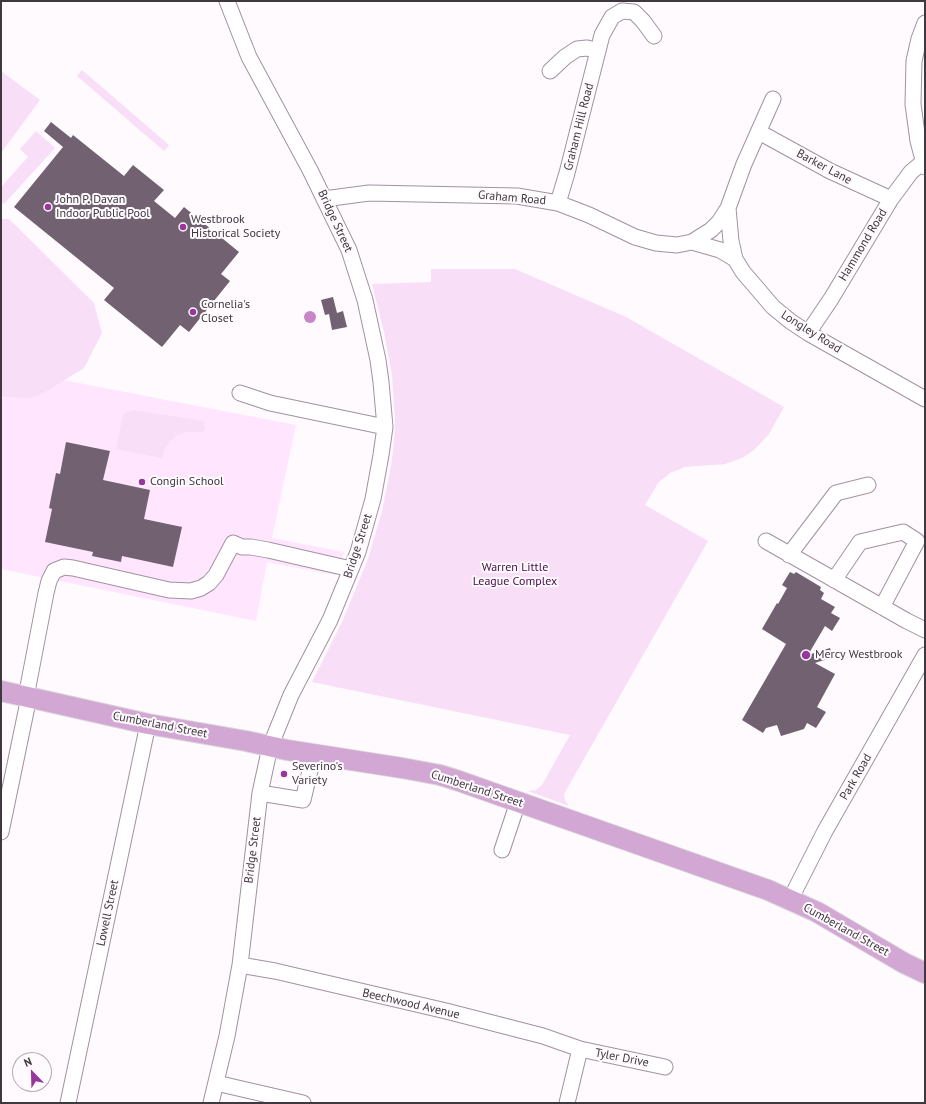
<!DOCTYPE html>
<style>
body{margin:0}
#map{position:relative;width:926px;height:1104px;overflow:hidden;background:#fefafe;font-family:"PT Sans",sans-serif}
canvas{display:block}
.frame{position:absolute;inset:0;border:2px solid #3f383f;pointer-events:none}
.north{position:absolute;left:12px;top:1052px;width:40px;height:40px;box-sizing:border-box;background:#fefafe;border:1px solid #b2acb2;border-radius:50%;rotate:337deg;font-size:11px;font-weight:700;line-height:16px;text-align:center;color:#3f383f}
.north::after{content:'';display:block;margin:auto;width:14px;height:18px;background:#99369d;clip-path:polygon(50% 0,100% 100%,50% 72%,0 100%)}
</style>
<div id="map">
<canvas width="926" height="1104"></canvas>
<div class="frame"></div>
<div class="north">N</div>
</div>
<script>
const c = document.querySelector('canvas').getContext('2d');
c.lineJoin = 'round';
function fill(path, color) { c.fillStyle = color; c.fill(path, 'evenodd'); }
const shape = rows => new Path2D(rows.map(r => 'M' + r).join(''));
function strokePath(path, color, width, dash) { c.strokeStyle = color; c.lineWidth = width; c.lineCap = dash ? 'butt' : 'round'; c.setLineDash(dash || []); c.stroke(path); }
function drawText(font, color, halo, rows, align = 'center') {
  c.font = font + ' "PT Sans",sans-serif'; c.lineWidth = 4; c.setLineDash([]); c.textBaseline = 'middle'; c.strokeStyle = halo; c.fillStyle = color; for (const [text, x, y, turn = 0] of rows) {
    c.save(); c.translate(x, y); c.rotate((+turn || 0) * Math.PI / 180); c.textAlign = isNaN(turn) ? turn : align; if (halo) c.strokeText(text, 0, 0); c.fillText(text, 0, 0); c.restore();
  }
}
const built = shape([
 [1,368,296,425,272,538,344,552,335,575,267,562,256,621,1,569]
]);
const green = shape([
 [82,70,169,145,164,151,77,76],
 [1,71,40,100,1,153],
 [36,131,55,148,4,204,1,202,1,187,28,157,20,149],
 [1,219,9,219,94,303,102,333,84,368,47,391,31,398,5,397,1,396],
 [431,269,515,269,626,317,784,407,769,434,757,447,750,453,742,458,725,464,685,467,670,473,658,483,645,505,708,541,564,794,565,800,569,806,528,791,536,790,542,785,570,735,312,682,342,622,368,559,382,511,391,466,394,442,395,421,392,375,384,332,372,284,431,282],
 [133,410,204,421,205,430,201,432,186,432,178,435,171,440,164,450,162,458,116,449,123,414]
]);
const water = shape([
 '304 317a6 6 0 1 1 12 0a6 6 0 1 1-12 0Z'
]);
const building = shape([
 [51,122,71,138,73,135,124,176,133,165,164,190,154,201,175,218,184,207,239,252,221,274,230,281,189,332,180,325,162,347,104,300,114,288,14,207,63,147,44,131],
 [333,297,337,313,343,311,347,327,332,330,329,314,325,315,321,300],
 [66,442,110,451,103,480,150,490,144,519,182,527,173,567,122,556,121,562,92,556,93,552,45,542,52,509,49,508,56,473,60,474],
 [790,572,794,574,796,572,821,587,820,590,824,593,821,599,835,607,831,613,840,618,832,631,825,626,808,655,830,648,833,657,815,663,835,674,817,707,826,712,816,728,807,723,804,729,781,736,777,725,766,728,763,733,742,720,786,644,762,629,777,603,778,604,787,588,782,585]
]);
const minor = shape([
 [925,23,919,39,914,61,913,104,918,141,925,167],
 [550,71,565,57,577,49,587,48,598,51],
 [773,99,744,164,728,208,731,241,735,259,743,272,773,307,790,321,808,333,925,399],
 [759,132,830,171,891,199],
 [324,199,369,193,517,196,558,203,589,215,635,237,656,243,677,245,692,242,720,250,735,259],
 [558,203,567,173,602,35,612,17,622,11,634,12,643,21,654,36],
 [692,242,711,230,719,222,728,208],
 [808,333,831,299,891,199,911,172,923,162],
 [240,393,270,403,385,427],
 [766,541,907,621,925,630],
 [789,555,836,493,868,485],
 [834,580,860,542,903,532,917,541,882,607],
 [26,697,46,593,49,581,54,571,64,567,73,568,169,590,191,591,201,588,209,583,216,575,233,543,242,547,251,547,268,550,351,569],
 [260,793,303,800,314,754],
 [1,832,29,697],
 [502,850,518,802],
 [790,900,825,831,925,655],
 [240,965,275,971,446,1011,543,1036,580,1049,665,1067],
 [216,1083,303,1103],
 [68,1103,148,724],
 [211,1103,227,1036,240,965,260,793,270,747,291,695,330,620,358,552,373,499,381,455,385,427,381,382,378,360,365,300,349,250,310,170,249,57,227,1],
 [567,1103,580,1049]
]);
const major = shape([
 [1,691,148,724,246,741,287,750,402,768,440,775,459,781,768,890,817,912,904,963,925,973]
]);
const markers = [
 [48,207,4,"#99369d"],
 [183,227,4,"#99369d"],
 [193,312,4,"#99369d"],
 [142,482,4,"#99369d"],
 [806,655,5,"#99369d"],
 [284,774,4,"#99369d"]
];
const streetNames = [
 ["Graham Hill Road",579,127,-76],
 ["Barker Lane",824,167,28],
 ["Graham Road",512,198,5],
 ["Bridge Street",335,221,65],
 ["Hammond Road",863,245,-59],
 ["Longley Road",811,332,32],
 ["Bridge Street",358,546,-72],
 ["Cumberland Street",160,725,11],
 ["Park Road",856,777,-60],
 ["Cumberland Street",477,789,18],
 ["Bridge Street",253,850,-83],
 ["Lowell Street",108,913,-78],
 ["Cumberland Street",846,930,29],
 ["Beechwood Avenue",411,1004,13],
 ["Tyler Drive",622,1058,11]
];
const poiNames = [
 ["John P. Davan",56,200],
 ["Indoor Public Pool",56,214],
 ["Westbrook",191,220],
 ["Historical Society",191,234],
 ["Cornelia's",201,305],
 ["Closet",201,319],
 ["Congin School",150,482],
 ["Mercy Westbrook",815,655],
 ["Severino's",292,767],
 ["Variety",292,781]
];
const parkNames = [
 ["Warren Little",515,568],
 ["League Complex",515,582]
];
fill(built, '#ffe6fe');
fill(green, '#f8def7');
fill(water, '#c886c8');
fill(building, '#716171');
strokePath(minor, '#a391a2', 17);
strokePath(major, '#d9d7d9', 22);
strokePath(minor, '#fff', 15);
strokePath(major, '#d2a7d3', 20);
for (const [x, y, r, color] of markers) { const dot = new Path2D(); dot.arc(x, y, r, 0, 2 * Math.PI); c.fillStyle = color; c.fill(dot); strokePath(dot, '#fefafe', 1.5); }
drawText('12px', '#3f383f', '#fefafe', streetNames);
drawText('12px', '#3f383f', '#fefafe', poiNames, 'left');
drawText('12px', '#470a49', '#fefafe', parkNames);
</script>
